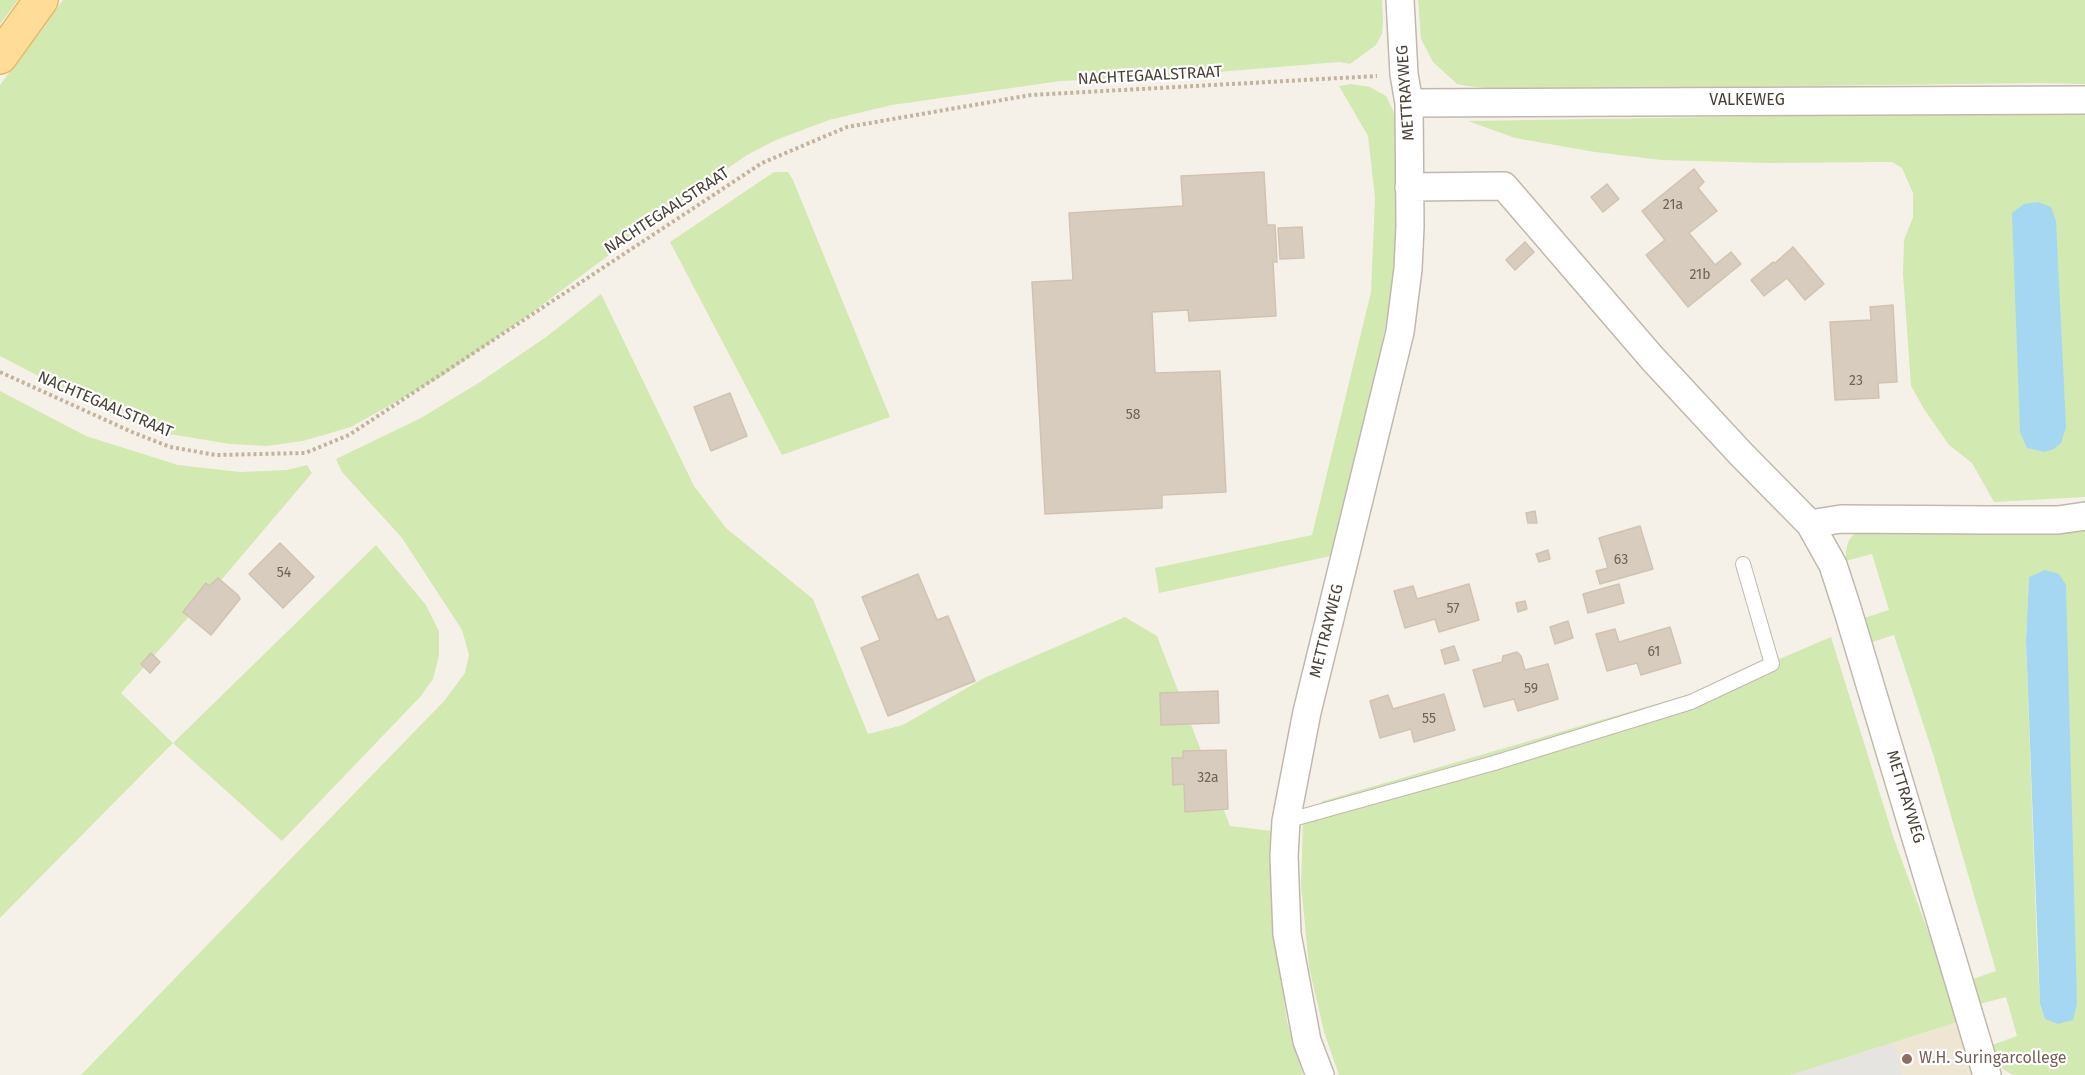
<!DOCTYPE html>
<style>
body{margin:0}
canvas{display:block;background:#f5f1e9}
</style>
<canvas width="2085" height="1075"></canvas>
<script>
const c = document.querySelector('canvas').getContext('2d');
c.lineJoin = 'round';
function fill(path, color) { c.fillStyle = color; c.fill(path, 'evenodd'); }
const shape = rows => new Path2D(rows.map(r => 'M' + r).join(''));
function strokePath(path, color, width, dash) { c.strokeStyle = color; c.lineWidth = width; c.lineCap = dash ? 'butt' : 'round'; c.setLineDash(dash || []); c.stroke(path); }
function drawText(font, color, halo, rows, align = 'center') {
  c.font = font + ' "Fira Sans",sans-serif'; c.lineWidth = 4.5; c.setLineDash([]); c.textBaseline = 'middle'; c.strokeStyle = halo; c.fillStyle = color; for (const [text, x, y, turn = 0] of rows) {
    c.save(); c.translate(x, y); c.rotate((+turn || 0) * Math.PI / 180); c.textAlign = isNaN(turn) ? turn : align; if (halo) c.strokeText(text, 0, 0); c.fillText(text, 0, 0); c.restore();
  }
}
const education = shape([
 [1961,1021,1977,1075,1791,1075]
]);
const green = shape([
 [0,0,18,0,0,24],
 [63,0,1382,0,1383,21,1382,34,1376,45,1350,64,1339,62,1170,76,1061,81,892,105,829,120,776,140,747,155,692,193,526,317,444,375,351,427,303,441,267,446,230,444,169,434,123,420,0,356,0,85],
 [1418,0,2085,0,2085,84,2042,83,1503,90,1467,86,1457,84,1433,62,1421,39],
 [1351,84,1370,87,1386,96,1393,110,1397,125,1399,198,1391,302,1374,381,1331,556,1159,593,1155,568,1312,535,1371,292,1375,198,1368,136,1339,86],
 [2085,111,2085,497,1994,502,1972,463,1949,445,1924,409,1911,386,1903,274,1904,240,1913,217,1913,193,1902,168,1892,162,1768,163,1661,160,1595,152,1515,138,1468,121],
 [774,172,788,172,793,180,890,417,782,455,670,242],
 [601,294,694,486,726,528,813,599,868,734,903,725,984,678,1125,617,1157,636,1230,826,1273,831,1275,935,1287,1021,1303,1075,81,1075,444,701,465,673,469,655,462,630,402,538,342,472,336,459,421,418,480,382,546,337],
 [0,391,86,436,178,465,240,472,287,470,307,465,312,473,217,585,121,693,173,743,376,545,426,605,439,631,439,655,433,679,421,696,282,841,173,743,0,918],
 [1861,527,2085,527,2085,1075,2013,1075,1999,1067,1992,1045,2017,1036,2006,997,1980,1004,1973,979,1996,971,1934,757,1894,635,1872,642,1864,618,1889,610,1872,554,1846,561,1846,551,1848,542,1852,536],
 [2029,577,2045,1019,2040,1004,2037,948,2026,640],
 [1831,637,1894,839,1961,1021,1791,1075,1339,1075,1324,1032,1309,967,1301,884,1303,820,1323,801,1714,687]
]);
const parking = shape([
 [1893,1043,1903,1075,1791,1075]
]);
const water = shape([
 [2038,202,2051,207,2056,221,2066,427,2061,443,2054,449,2044,452,2027,448,2020,432,2012,213,2024,204],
 [2045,570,2059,574,2066,585,2077,1004,2073,1020,2058,1024,2045,1019,2040,1004,2026,640,2029,577]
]);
const building = shape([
 [1694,169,1704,182,1698,188,1717,211,1689,233,1715,265,1731,252,1741,264,1688,307,1646,255,1665,240,1642,211,1694,169],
 [1264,172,1267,225,1275,225,1277,262,1273,262,1276,316,1189,321,1188,310,1152,312,1155,373,1220,371,1226,492,1162,495,1162,508,1045,514,1032,282,1073,280,1069,213,1183,206,1181,176,1264,172],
 [1607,184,1619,199,1603,212,1591,197,1607,184],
 [1302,227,1304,258,1280,259,1278,228,1302,227],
 [1525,242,1534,252,1515,270,1506,260,1525,242],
 [1793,247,1824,284,1805,300,1787,278,1764,296,1751,280,1773,262,1775,263,1793,247],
 [1893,305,1897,382,1878,383,1879,398,1835,400,1830,322,1871,320,1870,307,1893,305],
 [730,393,747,436,711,451,694,407,730,393],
 [1535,511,1537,523,1528,523,1526,513,1535,511],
 [1640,526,1653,569,1600,584,1596,571,1608,568,1599,538,1640,526],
 [280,543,314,577,283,608,249,574,280,543],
 [1548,550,1550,559,1539,562,1536,554,1548,550],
 [918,574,937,620,948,616,975,681,888,716,861,648,880,640,862,597,918,574],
 [218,578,238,595,240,599,211,635,183,612,206,583,209,586,218,578],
 [1469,584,1479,620,1439,632,1435,619,1405,628,1394,591,1413,586,1417,599,1469,584],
 [1619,584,1624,603,1588,613,1583,594,1619,584],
 [1525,601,1527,609,1518,612,1516,603,1525,601],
 [1568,621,1573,638,1555,644,1550,627,1568,621],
 [1670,627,1681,663,1641,675,1637,663,1607,671,1596,634,1615,629,1619,642,1670,627],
 [1454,646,1459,660,1445,664,1441,650,1454,646],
 [1517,652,1521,656,1525,670,1548,664,1558,699,1518,711,1514,699,1484,707,1473,670,1502,662,1503,656,1517,652],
 [151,653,160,662,150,673,141,664,151,653],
 [1218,691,1219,723,1161,725,1160,693,1218,691],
 [1444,694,1455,730,1414,742,1411,729,1380,738,1370,701,1388,695,1393,709,1444,694],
 [1226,750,1228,809,1185,812,1184,784,1173,785,1172,758,1183,758,1183,751,1226,750]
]);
const path = shape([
 [0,372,132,432,170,447,216,455,305,453,349,435,762,163,847,127,1031,95,1377,76]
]);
const service = shape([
 [1286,821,1494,763,1691,702,1772,664,1743,564]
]);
const minor = shape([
 [1409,103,2085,100],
 [1409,187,1504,186,1652,358,1741,454,1810,524,1833,565,1847,608,1987,1075],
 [1810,524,1841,519,1990,520,2058,520,2085,516],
 [1320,1075,1307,1041,1287,934,1284,856,1286,821,1307,712,1400,332,1408,269,1410,227,1409,103,1404,74,1400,0]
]);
const primary = shape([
 [0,57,41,0]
]);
const markers = [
 [1907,1059,6,"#8d6e63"]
];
const numberNames = [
 ["21a",1673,205],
 ["21b",1700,275],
 ["23",1856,381],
 ["58",1133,415],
 ["63",1621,560],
 ["54",284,573],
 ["57",1453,609],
 ["61",1654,652],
 ["59",1531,689],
 ["55",1429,719],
 ["32a",1208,778]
];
const streetNames = [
 ["NACHTEGAALSTRAAT",1150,76,-3],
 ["METTRAYWEG",1406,93,-94],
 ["VALKEWEG",1747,101],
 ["NACHTEGAALSTRAAT",667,211,-33],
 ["NACHTEGAALSTRAAT",105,405,23],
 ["METTRAYWEG",1327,631,-76],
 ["METTRAYWEG",1905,797,73]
];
const educationNames = [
 ["W.H. Suringarcollege",1919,1059]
];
fill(education, '#eee5d3');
fill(green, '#d3e9b2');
fill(parking, '#e6e4e1');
fill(water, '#a5d7f2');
fill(building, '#d7ccbe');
strokePath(building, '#d2c3b1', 1.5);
strokePath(service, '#c1b8ab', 16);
strokePath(minor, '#c1b8ab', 30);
strokePath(primary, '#e6b866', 36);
strokePath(path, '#c3b39c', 4, [3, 3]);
strokePath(service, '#fff', 14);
strokePath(minor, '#fff', 27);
strokePath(primary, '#ffdc98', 33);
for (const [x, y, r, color] of markers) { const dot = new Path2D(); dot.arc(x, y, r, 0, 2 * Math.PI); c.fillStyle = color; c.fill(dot); strokePath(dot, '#fff', 2); }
drawText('14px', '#6c6459', null, numberNames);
drawText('16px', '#494137', '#fff', streetNames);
drawText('16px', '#785e54', '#fff', educationNames, 'left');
</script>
